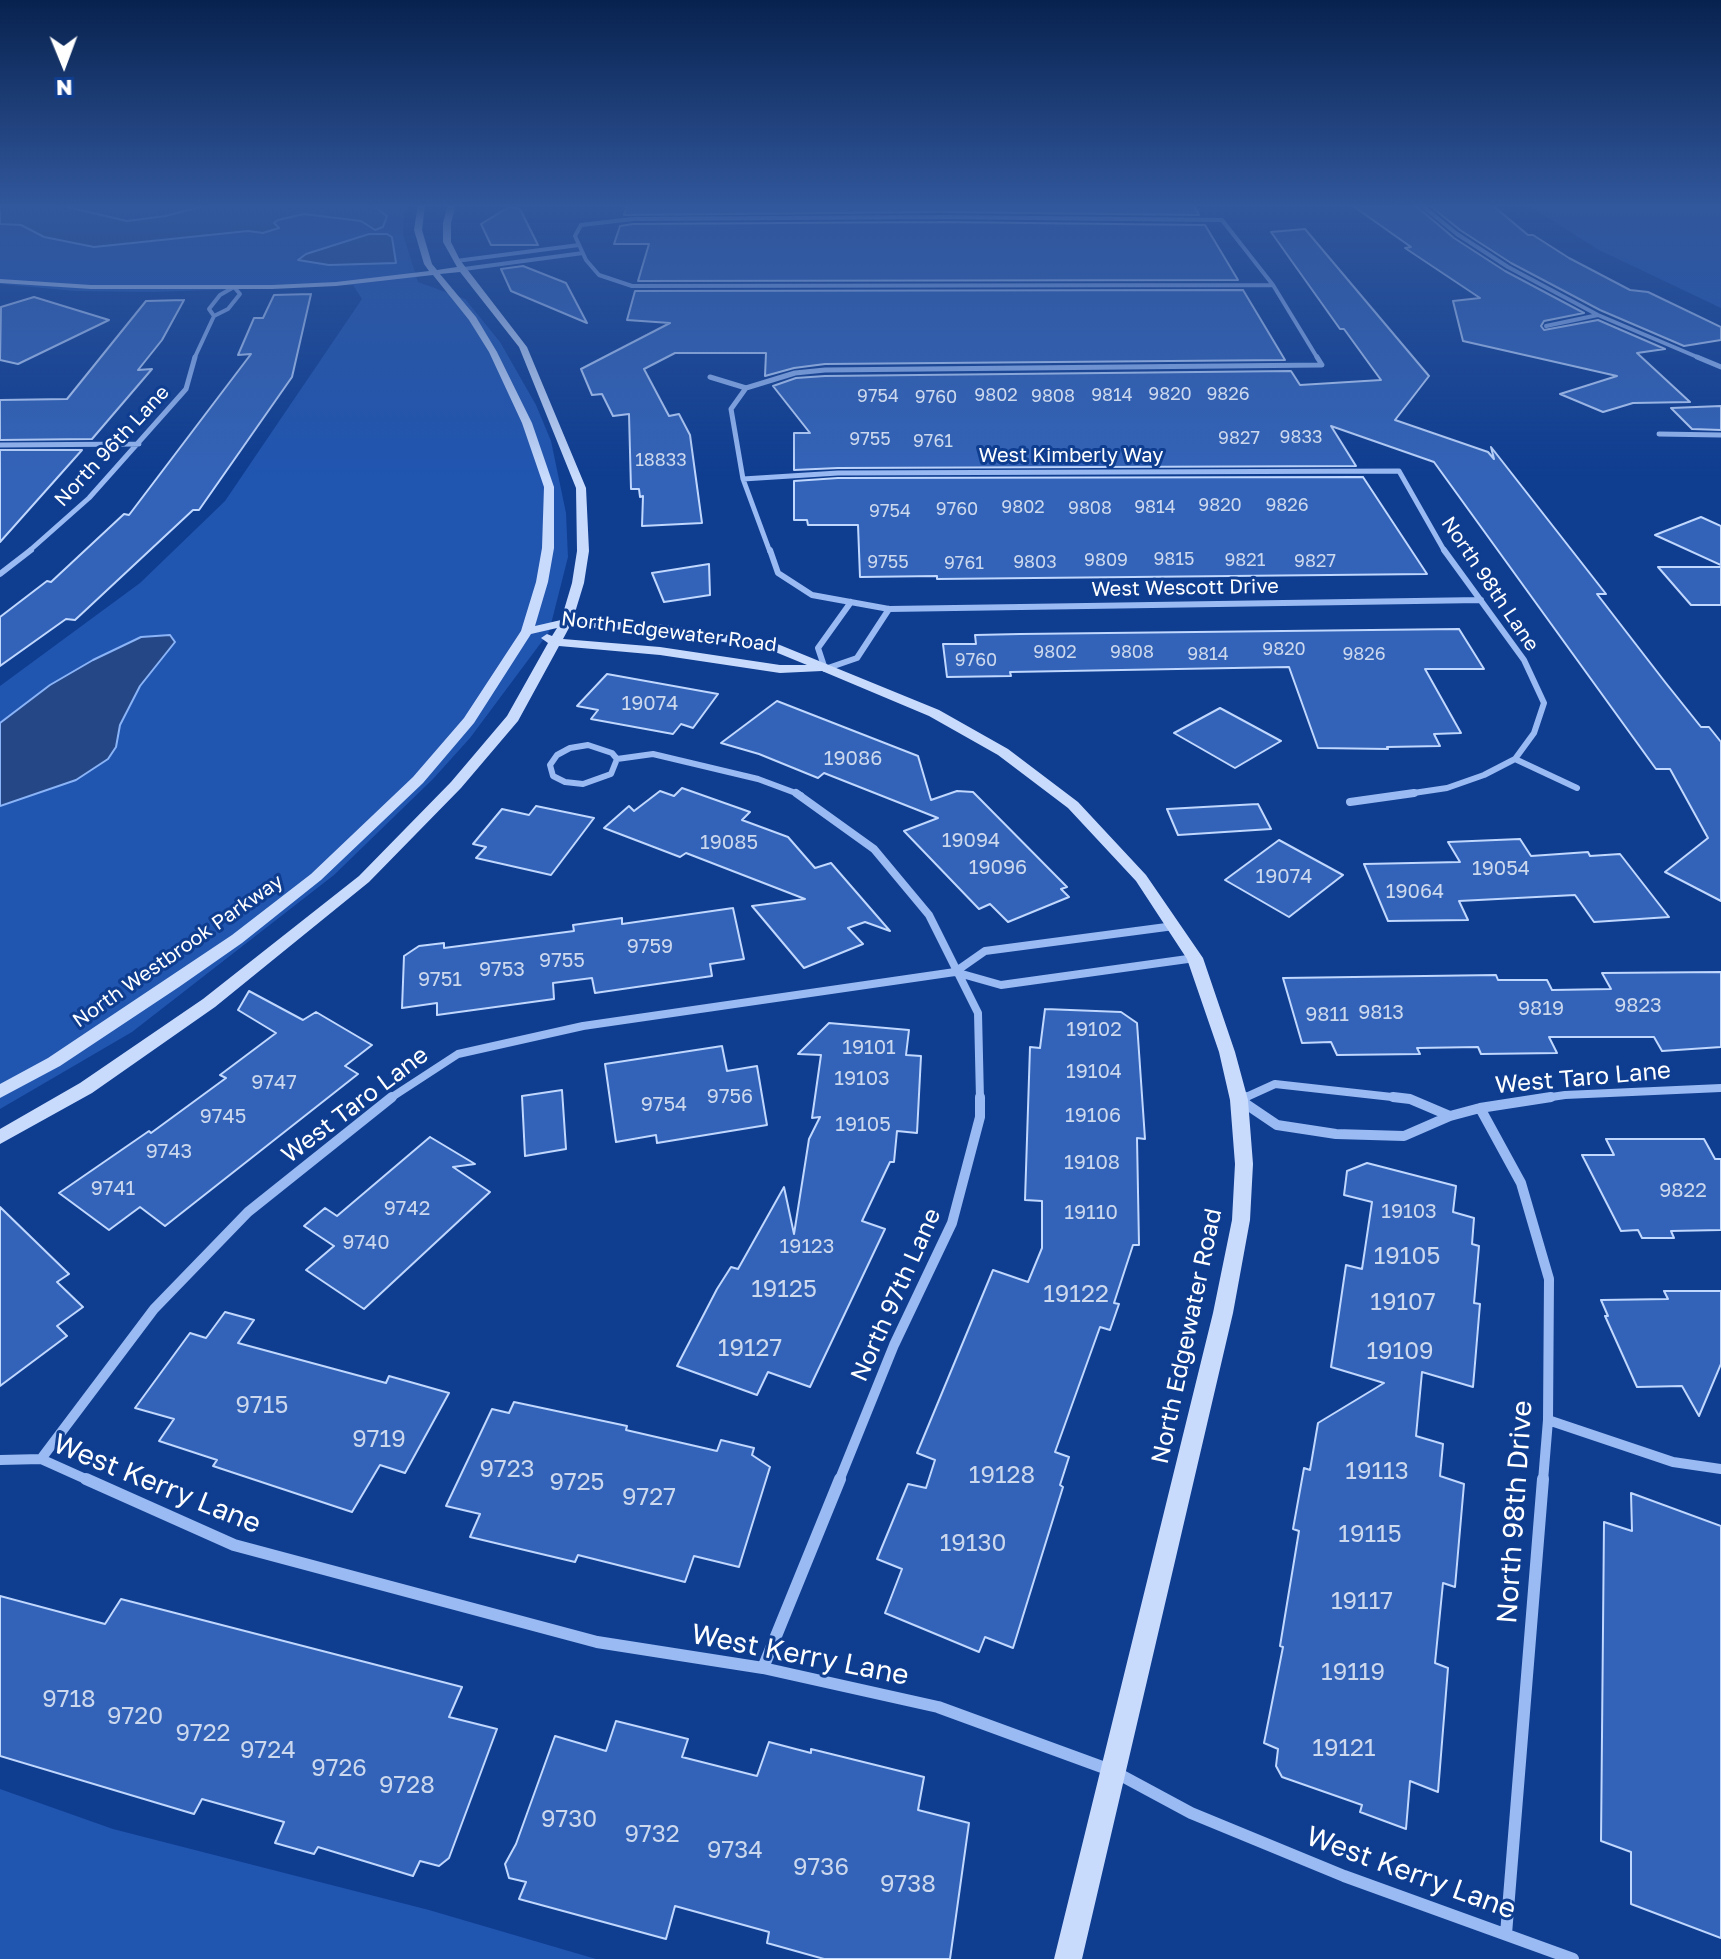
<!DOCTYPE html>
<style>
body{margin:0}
#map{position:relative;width:1721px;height:1959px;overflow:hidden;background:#0f3d90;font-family:"Golos Text",sans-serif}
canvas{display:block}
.north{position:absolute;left:24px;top:24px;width:80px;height:80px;-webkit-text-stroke:6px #0f3d90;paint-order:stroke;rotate:179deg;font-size:22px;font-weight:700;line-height:32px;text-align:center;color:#fff}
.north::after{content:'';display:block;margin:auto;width:28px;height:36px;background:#fff;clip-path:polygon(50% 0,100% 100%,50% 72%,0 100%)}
</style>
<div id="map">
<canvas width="1721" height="1959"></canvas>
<div class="north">N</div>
</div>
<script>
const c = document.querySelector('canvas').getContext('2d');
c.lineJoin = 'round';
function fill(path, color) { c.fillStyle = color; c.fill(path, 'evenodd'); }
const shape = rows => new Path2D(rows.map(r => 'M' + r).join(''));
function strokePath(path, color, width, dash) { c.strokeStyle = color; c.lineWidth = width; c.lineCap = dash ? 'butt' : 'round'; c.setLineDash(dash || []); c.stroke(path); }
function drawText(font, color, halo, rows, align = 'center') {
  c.font = font + ' "Golos Text",sans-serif'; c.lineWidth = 6; c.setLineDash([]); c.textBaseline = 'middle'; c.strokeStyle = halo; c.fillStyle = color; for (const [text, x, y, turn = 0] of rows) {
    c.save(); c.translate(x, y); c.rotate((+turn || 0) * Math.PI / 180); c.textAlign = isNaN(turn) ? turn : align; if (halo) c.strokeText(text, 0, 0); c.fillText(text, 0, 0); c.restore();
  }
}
const green = shape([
 [0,204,410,204,404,214,403,234,418,282,465,299,500,342,536,405,551,441,566,513,568,557,549,632,470,738,433,779,334,875,132,1032,0,1109,0,686,140,583,225,501,362,299,353,285,154,292,75,291,0,284],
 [1527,204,1721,204,1721,308,1597,249],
 [0,1789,113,1829,429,1910,596,1959,0,1959]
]);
const water = shape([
 [0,204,54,204,127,221,165,216,212,204,371,204,387,216,383,227,375,230,361,221,304,214,278,220,274,223,279,228,263,233,248,231,94,247,44,237,21,225,0,224,0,204],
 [369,234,387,234,392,237,396,263,329,265,298,260,306,254,369,234],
 [170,635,175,642,140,686,120,725,116,747,108,759,76,780,0,806,0,723,50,685,93,660,141,637,170,635]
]);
const building = shape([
 [627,204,1193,204,1199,215,938,212,624,215,627,204],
 [1491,204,1528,235,1533,235,1569,258,1630,290,1648,292,1721,327,1721,340,1684,346,1600,310,1511,263,1460,230,1429,205,1491,204],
 [1415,205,1454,238,1505,271,1584,313,1544,321,1541,326,1544,330,1598,320,1665,349,1637,353,1690,402,1633,403,1603,412,1560,394,1617,376,1463,341,1453,301,1480,298,1405,248,1411,247,1353,206,1415,205],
 [509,207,520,209,538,245,491,245,481,224,509,207],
 [938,222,1205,225,1238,280,638,281,649,244,614,244,620,226,633,224,938,222],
 [1305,229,1429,376,1395,420,1488,452,1494,459,1491,447,1606,594,1597,594,1665,682,1701,727,1709,727,1721,742,1721,901,1665,872,1708,838,1670,769,1656,769,1434,462,1331,426,1356,466,838,468,794,470,794,433,810,433,773,386,796,378,825,376,1291,371,1300,385,1381,380,1344,329,1340,329,1271,232,1305,229],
 [523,266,566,283,587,323,511,291,501,269,523,266],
 [1243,290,1285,360,825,364,794,368,765,376,766,353,675,353,644,369,669,416,679,414,690,435,702,523,642,526,643,496,640,497,639,489,631,489,629,414,613,416,602,394,592,395,581,369,670,323,627,320,635,291,1243,290],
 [311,294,292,377,199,510,193,510,75,620,66,619,0,666,0,617,47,581,51,582,124,514,129,515,251,354,238,355,254,318,263,318,274,295,311,294],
 [34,297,109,320,18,364,0,360,1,307,34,297],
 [184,300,162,340,138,370,152,369,92,439,0,440,0,400,67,399,146,301,184,300],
 [1721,406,1721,430,1692,429,1671,408,1721,406],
 [0,450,82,450,0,542,0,450],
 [1363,477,1427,574,937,579,937,576,860,577,858,525,808,525,807,520,794,520,794,481,838,478,1363,477],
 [1701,517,1721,526,1721,565,1655,535,1701,517],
 [709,564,710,595,664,602,652,573,709,564],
 [1658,567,1721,567,1721,605,1691,605,1658,567],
 [1459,629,1484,669,1425,669,1461,733,1434,734,1440,746,1387,747,1388,749,1318,748,1289,667,1010,672,1011,676,947,677,943,644,976,644,975,635,1020,634,1459,629],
 [607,674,718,694,693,728,681,724,673,734,591,719,598,710,577,706,607,674],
 [777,701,918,756,931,800,957,791,973,792,1067,887,1061,889,1069,897,1008,922,990,904,979,909,904,831,938,818,824,773,818,778,759,754,721,743,777,701],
 [1220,708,1281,741,1235,768,1174,733,1220,708],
 [682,788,750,812,742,820,788,837,815,868,831,863,890,931,865,922,848,928,863,944,804,968,752,906,805,899,686,853,680,857,604,828,629,806,634,811,660,791,674,796,682,788],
 [1258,804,1271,829,1178,835,1167,809,1258,804],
 [536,806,594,818,551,875,476,858,486,847,473,844,502,809,529,815,536,806],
 [1520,839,1531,856,1588,852,1590,856,1620,854,1669,917,1594,922,1575,895,1459,901,1468,920,1388,921,1364,864,1460,862,1448,842,1520,839],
 [1279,840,1343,875,1289,917,1225,880,1279,840],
 [733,908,744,959,710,964,712,976,595,993,592,978,553,983,554,999,437,1015,437,1003,402,1008,404,956,419,946,444,943,444,948,574,931,573,925,622,918,622,924,733,908],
 [1721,972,1721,1047,1662,1051,1654,1037,1549,1037,1557,1053,1481,1054,1478,1047,1417,1048,1420,1054,1337,1055,1331,1042,1302,1043,1283,978,1496,975,1498,980,1547,980,1552,990,1611,989,1602,973,1721,972],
 [249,991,303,1020,316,1012,372,1045,345,1066,358,1074,165,1226,140,1207,109,1230,59,1193,149,1131,151,1133,226,1078,220,1075,276,1033,238,1010,249,991],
 [1045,1009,1121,1012,1137,1023,1145,1139,1137,1138,1139,1245,1133,1245,1114,1303,1119,1304,1110,1330,1100,1327,1055,1452,1069,1457,1060,1485,1063,1487,1013,1648,985,1637,979,1652,885,1613,902,1569,877,1559,908,1484,926,1488,935,1460,917,1453,993,1270,1028,1282,1042,1248,1042,1201,1025,1200,1030,1047,1040,1048,1045,1009],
 [829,1023,909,1030,906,1055,921,1056,917,1133,897,1131,894,1162,890,1162,862,1221,885,1229,810,1387,768,1372,757,1395,677,1366,717,1289,731,1267,738,1269,784,1187,794,1234,809,1139,820,1117,812,1118,821,1055,798,1054,829,1023],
 [722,1046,727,1071,757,1066,767,1125,657,1143,656,1135,616,1142,605,1064,722,1046],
 [562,1090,566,1149,525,1156,522,1096,562,1090],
 [430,1137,475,1164,453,1167,490,1192,364,1309,306,1270,334,1246,304,1226,325,1208,337,1216,430,1137],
 [1606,1139,1704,1139,1715,1159,1721,1159,1721,1230,1671,1231,1674,1238,1642,1238,1638,1230,1621,1231,1582,1155,1614,1155,1606,1139],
 [1367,1163,1456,1186,1453,1212,1474,1218,1472,1244,1479,1246,1474,1303,1480,1304,1473,1387,1422,1372,1416,1436,1443,1444,1440,1476,1464,1484,1455,1587,1443,1583,1435,1663,1448,1668,1438,1792,1410,1781,1406,1829,1360,1812,1362,1805,1282,1777,1276,1766,1278,1749,1264,1743,1283,1647,1280,1646,1299,1531,1293,1529,1304,1468,1310,1470,1318,1423,1384,1383,1331,1367,1346,1265,1362,1269,1372,1202,1344,1195,1347,1171,1367,1163],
 [0,1207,69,1274,57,1282,83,1307,57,1326,67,1336,0,1386,0,1207],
 [1664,1291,1721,1291,1721,1364,1699,1416,1682,1386,1637,1387,1605,1316,1608,1316,1601,1300,1668,1299,1664,1291],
 [225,1312,254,1320,238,1343,386,1383,389,1376,449,1393,405,1473,380,1465,352,1512,213,1466,217,1460,159,1441,174,1419,135,1408,190,1333,206,1338,225,1312],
 [514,1402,627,1426,626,1430,717,1451,721,1440,754,1448,752,1455,770,1467,739,1567,694,1556,685,1582,578,1555,575,1562,470,1537,480,1514,446,1506,492,1409,509,1413,514,1402],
 [1631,1493,1721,1526,1721,1938,1631,1904,1631,1852,1601,1841,1604,1522,1632,1531,1631,1493],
 [0,1596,105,1624,121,1599,462,1687,449,1717,497,1729,449,1858,439,1866,420,1861,413,1876,318,1847,314,1854,275,1843,284,1822,202,1799,194,1814,0,1756,0,1596],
 [616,1721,688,1739,682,1757,757,1776,769,1742,811,1753,811,1749,924,1777,918,1810,969,1823,950,1959,824,1959,767,1943,769,1932,675,1906,666,1939,519,1899,526,1882,509,1878,505,1864,516,1844,555,1736,606,1751,616,1721]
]);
const streetFar5 = shape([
 [1420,204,1457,234,1508,267,1598,315,1702,359],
 [938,217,1222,220,1273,285,632,286,599,275,586,260,575,236,581,225,633,219,938,217],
 [456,261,579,245],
 [464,269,583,253],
 [1273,285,1318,359],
 [234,287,240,294,228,309,214,316,209,309,220,295,234,287],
 [1546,326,1598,315],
 [194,359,214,316]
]);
const streetFar4 = shape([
 [1697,357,1721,367],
 [710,377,746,388,795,373,825,370,1322,365,1317,357],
 [746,388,731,409,743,479,770,552],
 [1659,434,1721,435],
 [0,445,139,444],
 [743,479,838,473,1399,471,1445,552],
 [28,552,89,498,186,389,195,357]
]);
const streetFar3 = shape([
 [770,550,778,573,812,595,889,609,1481,600],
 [0,574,31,550],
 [851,602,818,648,825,669,857,658,889,609],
 [588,745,612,753,617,759,611,774,583,784,565,782,553,776,550,765,557,755,570,748,588,745],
 [617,759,653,754,758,779,801,795],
 [1515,759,1577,788],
 [1400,795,1447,788,1484,775,1515,759,1534,733,1544,703,1524,660,1444,550]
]);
const streetFar2 = shape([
 [796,793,874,849,929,915,978,1013,980,1099],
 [1350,802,1414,793],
 [955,972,985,951,1174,926],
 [389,1099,458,1054,583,1026,955,972,1001,985,1195,958],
 [1242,1099,1275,1084,1410,1099],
 [1538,1099,1565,1095,1721,1088]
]);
const streetFar1 = shape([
 [1393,1097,1410,1099,1450,1116],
 [1240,1100,1277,1125,1336,1134,1404,1136,1450,1116,1480,1108,1551,1097],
 [1240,1100,1246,1097],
 [1480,1108,1521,1183,1549,1279,1548,1420,1543,1481],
 [1548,1420,1673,1462,1721,1469],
 [41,1459,154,1309,248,1212,392,1097],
 [0,1460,41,1459,90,1481],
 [839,1481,894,1345,952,1223,980,1117,980,1097]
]);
const street = shape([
 [86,1479,234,1545,597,1642,763,1668,938,1707,1113,1771,1191,1813,1344,1876,1573,1959],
 [763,1668,840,1479],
 [1506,1934,1543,1479]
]);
const secondary = shape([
 [418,204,425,204,422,230,432,264,437,270,457,267,443,242,443,223,448,204,456,204,451,223,451,242,460,260,527,347,586,488,589,551,584,583,573,619,667,625,775,643,939,710,1008,749,1078,802,1146,875,1203,958,1235,1052,1248,1100,1253,1164,1250,1220,1233,1313,1082,1959,1054,1959,1213,1313,1232,1220,1235,1164,1230,1100,1219,1052,1187,959,1136,881,1068,808,998,755,929,716,822,671,780,673,660,655,559,646,518,721,461,788,369,882,215,1007,92,1093,0,1144,0,1129,80,1083,203,999,359,876,451,782,507,716,548,643,541,638,547,634,552,636,557,628,531,634,474,723,423,783,321,880,242,943,179,987,60,1066,0,1098,0,1084,48,1058,232,935,311,874,413,777,464,718,521,631,536,582,542,548,544,487,522,423,489,352,469,320,433,275,336,286,272,289,91,289,0,283,0,279,91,285,272,285,336,282,429,271,424,264,414,230,418,204],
 [460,272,519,347,576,488,577,551,572,583,561,620,535,626,548,582,554,548,554,487,532,423,497,352,476,317,440,274,460,272],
 [570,626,667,633,768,649,807,665,780,665,660,647,563,639,570,626]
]);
const farNumbernames = [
 ["9820",1170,394],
 ["9826",1228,394],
 ["9802",996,395],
 ["9814",1112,395],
 ["9754",878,396],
 ["9808",1053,396],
 ["9760",936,397],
 ["9833",1301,437],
 ["9827",1239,438],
 ["9755",870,439],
 ["9761",933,441],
 ["18833",661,460],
 ["9820",1220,505],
 ["9826",1287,505],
 ["9802",1023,507],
 ["9814",1155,507],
 ["9808",1090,508],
 ["9760",957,509],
 ["9754",890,511],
 ["9815",1174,559],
 ["9809",1106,560],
 ["9821",1245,560],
 ["9827",1315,561],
 ["9755",888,562],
 ["9803",1035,562],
 ["9761",964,563],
 ["9820",1284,649],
 ["9802",1055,652],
 ["9808",1132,652],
 ["9814",1208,654],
 ["9826",1364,654],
 ["9760",976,660]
];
const farStreetnames = [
 ["North 96th Lane",112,446,-47],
 ["West Kimberly Way",1071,456],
 ["North 98th Lane",1490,584,56],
 ["West Wescott Drive",1185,588,-1],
 ["North Edgewater Road",669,632,7],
 ["North Westbrook Parkway",178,951,-35]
];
const numberNames = [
 ["19074",650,704],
 ["19086",853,759],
 ["19094",971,841],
 ["19085",729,843],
 ["19096",998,868],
 ["19054",1501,869],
 ["19074",1284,877],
 ["19064",1415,892],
 ["9759",650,947],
 ["9755",562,961],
 ["9753",502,970],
 ["9751",440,980],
 ["9823",1638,1006],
 ["9819",1541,1009],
 ["9813",1381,1013],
 ["9811",1327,1015],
 ["19102",1094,1030],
 ["19101",869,1048],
 ["19104",1094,1072],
 ["19103",862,1079],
 ["9747",274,1083],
 ["9756",730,1097],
 ["9754",664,1105],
 ["19106",1093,1116],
 ["9745",223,1117],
 ["19105",863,1125],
 ["9743",169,1152],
 ["19108",1092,1163],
 ["9741",113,1189],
 ["9822",1683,1191],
 ["9742",407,1209],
 ["19103",1409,1212],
 ["19110",1091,1213],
 ["9740",366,1243],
 ["19123",807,1247]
];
const streetNames = [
 ["West Taro Lane",1583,1078,-5],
 ["West Taro Lane",355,1105,-37],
 ["North 97th Lane",896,1295,-66],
 ["North Edgewater Road",1187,1336,-78]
];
const nearNumbernames = [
 ["19105",1407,1256],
 ["19125",784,1289],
 ["19122",1076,1294],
 ["19107",1403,1302],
 ["19127",750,1348],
 ["19109",1400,1351],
 ["9715",262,1405],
 ["9719",379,1439],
 ["9723",507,1469],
 ["19113",1377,1471],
 ["19128",1002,1475],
 ["9725",577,1482],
 ["9727",649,1497],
 ["19115",1370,1534],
 ["19130",973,1543],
 ["19117",1362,1601],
 ["19119",1353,1672],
 ["9718",69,1699],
 ["9720",135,1716],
 ["9722",203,1733],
 ["19121",1344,1748],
 ["9724",268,1750],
 ["9726",339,1768],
 ["9728",407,1785],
 ["9730",569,1819],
 ["9732",652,1834],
 ["9734",735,1850],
 ["9736",821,1867],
 ["9738",908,1884]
];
const nearStreetnames = [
 ["West Kerry Lane",157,1484,22],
 ["North 98th Drive",1515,1512,-86],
 ["West Kerry Lane",800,1655,11],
 ["West Kerry Lane",1411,1873,20]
];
fill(green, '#2055b0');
fill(water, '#254786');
strokePath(water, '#8ab4f7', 2);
fill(building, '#3363b8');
strokePath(building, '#c0d7fe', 2);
strokePath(streetFar5, '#99baf3', 4);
strokePath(streetFar4, '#99baf3', 5);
strokePath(streetFar3, '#99baf3', 6);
strokePath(streetFar2, '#99baf3', 8);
strokePath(streetFar1, '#99baf3', 10);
strokePath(street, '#99baf3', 12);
fill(secondary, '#c8dbfd');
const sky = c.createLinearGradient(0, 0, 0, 478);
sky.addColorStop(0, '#08224f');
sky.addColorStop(0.43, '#31579c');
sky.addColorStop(1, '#31579c00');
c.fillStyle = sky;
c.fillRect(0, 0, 1721, 478);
drawText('18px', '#ccd8ed', null, farNumbernames);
drawText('20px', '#fff', '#0f3d90', farStreetnames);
drawText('20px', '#ccd8ed', null, numberNames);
drawText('24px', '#fff', '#0f3d90', streetNames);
drawText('24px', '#ccd8ed', null, nearNumbernames);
drawText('28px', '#fff', '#0f3d90', nearStreetnames);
</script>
